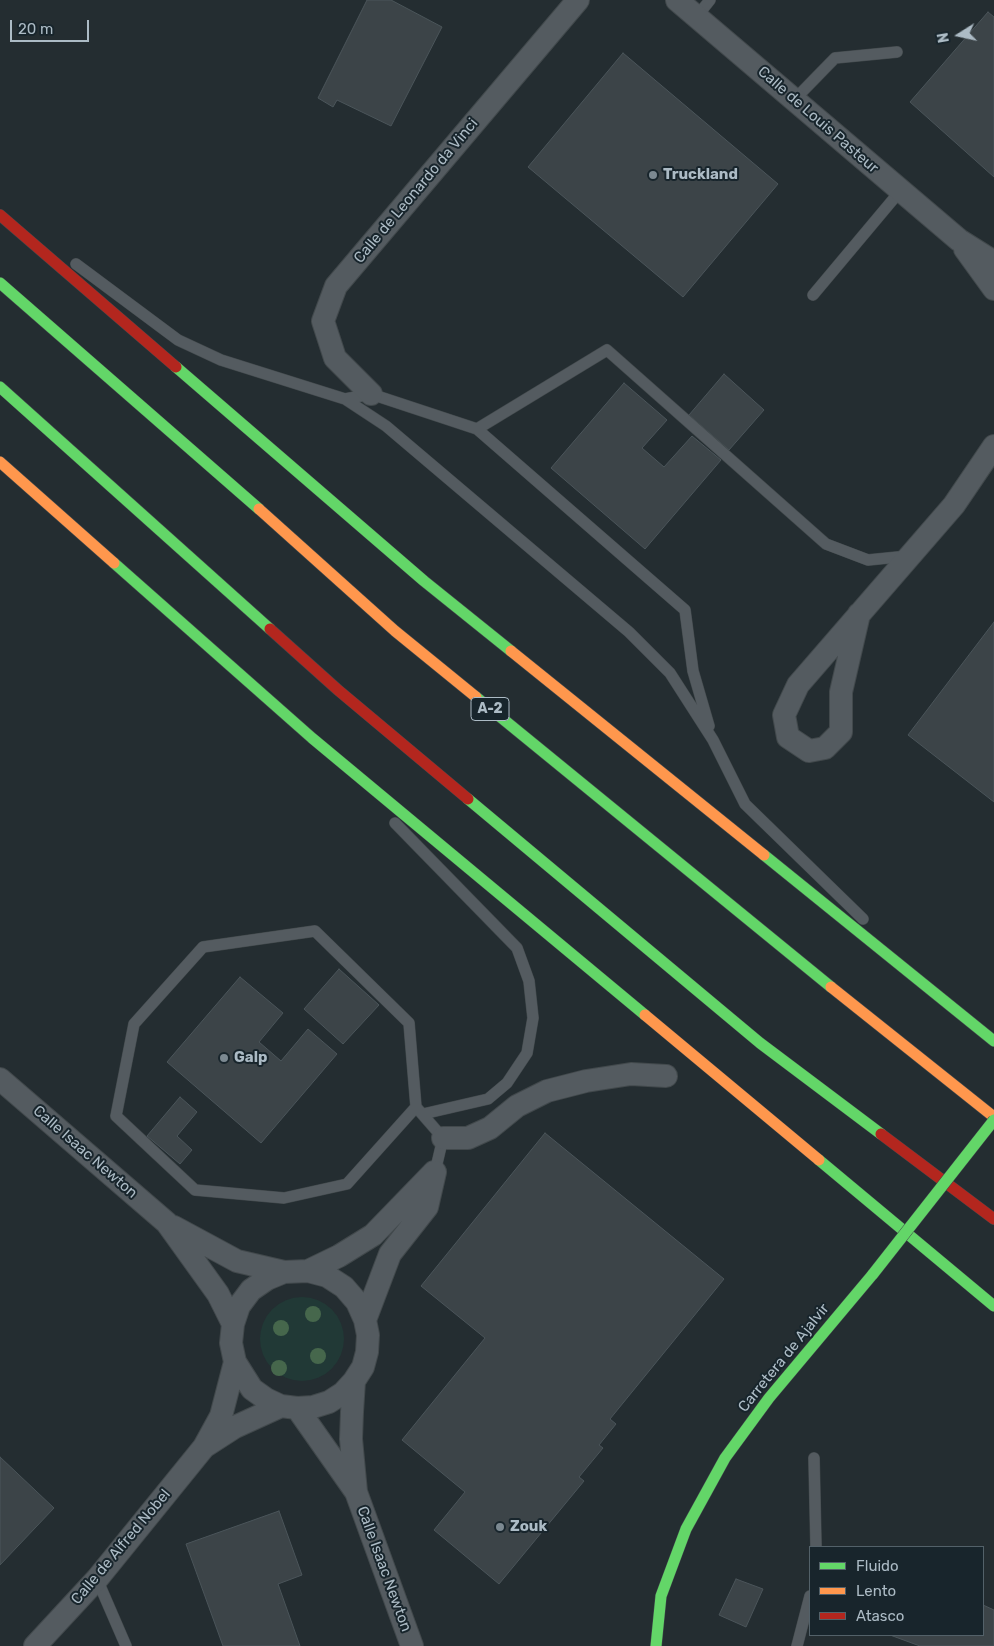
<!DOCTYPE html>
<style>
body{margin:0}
#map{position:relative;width:994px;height:1646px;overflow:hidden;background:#242d31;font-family:Rubik,sans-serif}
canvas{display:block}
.legend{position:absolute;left:809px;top:1546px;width:175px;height:90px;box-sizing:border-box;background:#18252c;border:1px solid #536169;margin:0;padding:6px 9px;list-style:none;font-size:15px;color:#acbbc5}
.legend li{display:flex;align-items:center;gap:10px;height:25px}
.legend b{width:25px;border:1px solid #536169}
.north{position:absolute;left:934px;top:10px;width:50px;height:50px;-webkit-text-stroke:4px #18252c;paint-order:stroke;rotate:260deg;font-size:14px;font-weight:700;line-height:20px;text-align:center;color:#acbbc5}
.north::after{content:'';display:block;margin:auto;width:18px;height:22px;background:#acbbc5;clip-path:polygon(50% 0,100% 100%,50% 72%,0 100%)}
.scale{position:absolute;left:10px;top:20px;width:79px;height:22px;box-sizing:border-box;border:2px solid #acbbc5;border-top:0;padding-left:6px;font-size:15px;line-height:18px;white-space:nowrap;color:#acbbc5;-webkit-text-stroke:4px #18252c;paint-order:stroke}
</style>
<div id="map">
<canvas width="994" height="1646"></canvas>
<ul class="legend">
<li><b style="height:6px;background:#63d668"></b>Fluido</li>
<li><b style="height:6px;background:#ff974d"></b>Lento</li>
<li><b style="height:6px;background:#b3261e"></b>Atasco</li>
</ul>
<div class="north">N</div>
<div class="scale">20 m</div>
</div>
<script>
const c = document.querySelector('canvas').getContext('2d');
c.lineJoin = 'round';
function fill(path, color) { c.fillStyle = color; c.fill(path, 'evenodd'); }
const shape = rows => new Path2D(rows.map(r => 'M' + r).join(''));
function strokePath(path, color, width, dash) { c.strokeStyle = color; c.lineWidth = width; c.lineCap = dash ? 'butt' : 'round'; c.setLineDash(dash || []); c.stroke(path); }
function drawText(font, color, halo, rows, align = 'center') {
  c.font = font + ' Rubik,sans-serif'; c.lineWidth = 4; c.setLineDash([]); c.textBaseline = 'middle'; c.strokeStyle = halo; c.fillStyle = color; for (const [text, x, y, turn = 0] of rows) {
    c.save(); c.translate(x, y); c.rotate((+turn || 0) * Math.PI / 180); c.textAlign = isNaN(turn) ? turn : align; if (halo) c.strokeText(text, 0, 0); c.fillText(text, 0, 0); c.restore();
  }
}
const green = shape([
 '260 1339a42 42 0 1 1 84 0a42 42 0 1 1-84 0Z'
]);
const building = shape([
 [367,0,391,0,442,27,391,126,337,100,333,107,318,98,367,0],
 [988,12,994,17,994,177,910,102,988,12],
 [623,53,778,184,683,297,528,167,623,53],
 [724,374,764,410,729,450,689,415,724,374],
 [624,383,667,420,642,448,664,467,692,436,721,460,645,549,551,468,624,383],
 [994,622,994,802,908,735,994,622],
 [339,969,379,1005,343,1044,304,1009,339,969],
 [240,977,283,1013,259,1042,281,1061,308,1029,337,1054,261,1143,167,1062,240,977],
 [180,1097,197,1112,177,1136,192,1150,180,1164,147,1136,180,1097],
 [545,1133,724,1279,610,1419,616,1424,599,1445,603,1448,579,1477,584,1481,499,1584,434,1530,465,1492,402,1440,485,1338,421,1286,545,1133],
 [0,1457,54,1508,0,1565,0,1457],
 [279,1511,302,1575,278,1584,300,1646,223,1646,186,1544,279,1511],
 [736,1579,763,1589,746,1627,719,1615,736,1579],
 [983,1605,994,1610,994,1646,920,1646,890,1635,983,1635,983,1605]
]);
const lane = shape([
 [698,15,710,0],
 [795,99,835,58,897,52],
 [76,264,178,340,221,360,345,399,386,426,629,632,670,673,713,740,745,804,863,919],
 [813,295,901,190],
 [345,399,371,394,477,429,685,610,693,671,709,726],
 [477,429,607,350,826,544,868,560,908,556],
 [395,823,517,948,529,981,533,1018,527,1053,507,1083,488,1099,423,1114],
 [416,1107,347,1184,284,1198,195,1190,116,1116,134,1024,203,947,315,931,409,1023,416,1107,443,1138,435,1172],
 [814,1458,816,1547],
 [97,1579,126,1646],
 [797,1646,810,1596]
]);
const street = shape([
 [677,0,959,240,994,262],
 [965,249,994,289],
 [371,394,335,358,323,321,336,286,578,0],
 [859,614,841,692,841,732,825,748,809,751,788,737,784,715,798,685,954,505,994,446],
 [0,1079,167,1223,218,1294,233,1324],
 [443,1138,468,1138,490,1128,517,1106,547,1091,586,1081,631,1074,666,1076],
 [174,1227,237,1261,284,1272],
 [308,1271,339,1256,373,1235,434,1172],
 [365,1320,390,1254,427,1207,435,1172],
 [235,1362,221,1416,204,1447,235,1427,281,1406],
 [354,1381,343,1393,329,1402,313,1407,297,1408,281,1406,266,1399,252,1389,235,1362,231,1343,233,1324,239,1306,251,1290,267,1279,284,1272,308,1271,327,1276,344,1287,357,1302,365,1320,368,1335,367,1352,363,1367,354,1381,352,1412,351,1439,356,1492],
 [297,1408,356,1492,412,1646],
 [35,1646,97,1579,204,1447]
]);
const fast = shape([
 [0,283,259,509],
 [176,367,424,581,511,651],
 [0,387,270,629],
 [114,563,312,738,645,1015],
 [476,697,831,987],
 [468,799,760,1043,881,1134],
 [764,855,994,1041],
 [819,1160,994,1306],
 [656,1646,661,1596,686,1529,725,1458,769,1398,873,1274]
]);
const slow = shape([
 [0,462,114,563],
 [259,509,395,631,476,697],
 [511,651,764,855],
 [831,987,994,1117],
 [645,1015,819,1160]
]);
const jam = shape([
 [0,215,176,367],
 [270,629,338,690,468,799],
 [881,1134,994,1219]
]);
const fastBridge = shape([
 [873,1274,994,1120]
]);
const trees = [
 [313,1314],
 [281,1328],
 [318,1356],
 [279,1368]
];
const markers = [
 [653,175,5,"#7c8991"],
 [224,1058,5,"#7c8991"],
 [500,1527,5,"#7c8991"]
];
const shields = [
 [490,709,38]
];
const shieldNames = [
 ["A-2",490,709]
];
const streetNames = [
 ["Calle de Louis Pasteur",818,120,41],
 ["Calle de Leonardo da Vinci",416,191,-50],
 ["Calle Isaac Newton",85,1152,41],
 ["Carretera de Ajalvir",784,1358,-51],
 ["Calle de Alfred Nobel",121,1547,-50],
 ["Calle Isaac Newton",384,1569,70]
];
const poiNames = [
 ["Truckland",663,175],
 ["Galp",234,1058],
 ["Zouk",510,1527]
];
fill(green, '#213936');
fill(building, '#3c4448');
strokePath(building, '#4b555a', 1);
strokePath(lane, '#42494c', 12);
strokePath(street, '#42494c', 24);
strokePath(fast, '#42494c', 12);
strokePath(slow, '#42494c', 12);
strokePath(jam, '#42494c', 12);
strokePath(lane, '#545b60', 11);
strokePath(street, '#545b60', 22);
strokePath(fast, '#63d668', 11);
strokePath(slow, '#ff974d', 11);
strokePath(jam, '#b3261e', 11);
strokePath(fastBridge, '#42494c', 12, []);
strokePath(fastBridge, '#63d668', 11);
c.fillStyle = '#46674c';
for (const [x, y] of trees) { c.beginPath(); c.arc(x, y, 8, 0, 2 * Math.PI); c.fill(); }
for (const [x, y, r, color] of markers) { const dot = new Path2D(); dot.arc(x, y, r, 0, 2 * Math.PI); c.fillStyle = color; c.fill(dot); strokePath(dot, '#18252c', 2); }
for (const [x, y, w] of shields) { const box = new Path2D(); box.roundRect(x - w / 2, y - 11.5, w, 23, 4); c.fillStyle = '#18252c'; c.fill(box); strokePath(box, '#acbbc5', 1); }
drawText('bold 14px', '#acbbc5', null, shieldNames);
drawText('15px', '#acbbc5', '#18252c', streetNames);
drawText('bold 15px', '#acbbc5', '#18252c', poiNames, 'left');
</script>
